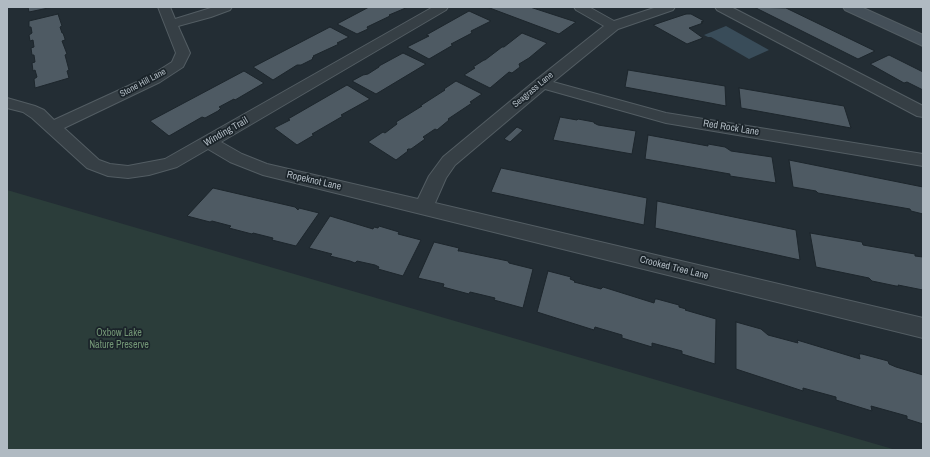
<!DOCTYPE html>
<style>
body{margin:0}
#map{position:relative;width:930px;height:457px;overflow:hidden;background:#232d34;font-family:"Archivo Narrow",sans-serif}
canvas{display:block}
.frame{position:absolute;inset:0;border:8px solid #b0bac2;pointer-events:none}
</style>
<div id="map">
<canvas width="930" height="457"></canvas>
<div class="frame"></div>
</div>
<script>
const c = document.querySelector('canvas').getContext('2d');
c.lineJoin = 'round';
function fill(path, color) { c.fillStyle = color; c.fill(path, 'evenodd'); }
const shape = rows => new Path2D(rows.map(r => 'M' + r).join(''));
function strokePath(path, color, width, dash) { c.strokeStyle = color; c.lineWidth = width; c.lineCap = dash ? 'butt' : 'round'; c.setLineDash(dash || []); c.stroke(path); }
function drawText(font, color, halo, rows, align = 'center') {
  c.font = font + ' "Archivo Narrow",sans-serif'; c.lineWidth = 3.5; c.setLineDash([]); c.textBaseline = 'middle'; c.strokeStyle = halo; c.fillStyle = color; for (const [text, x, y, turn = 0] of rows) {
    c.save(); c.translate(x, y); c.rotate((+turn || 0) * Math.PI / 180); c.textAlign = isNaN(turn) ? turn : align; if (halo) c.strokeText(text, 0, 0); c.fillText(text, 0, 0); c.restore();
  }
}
const green = shape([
 [7,190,896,450,7,450]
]);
const water = shape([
 [726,26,769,50,749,59,711,37,708,37,704,35]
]);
const building = shape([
 [28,7,53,7,29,12,28,7],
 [369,7,408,7,389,15,390,16,367,27,368,29,357,34,337,24,369,7],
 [487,7,530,7,576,22,559,34,487,7],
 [754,7,786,8,875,51,858,59,754,7],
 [469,11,491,21,471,31,472,33,451,44,453,45,429,59,407,47,429,36,426,35,428,34,469,11],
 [58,14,62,26,60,27,62,33,63,33,65,39,65,40,62,41,67,54,65,55,69,70,67,71,69,78,35,88,34,79,37,77,35,70,33,71,32,63,35,62,34,55,32,55,31,48,34,47,33,40,30,41,29,35,32,33,31,27,29,27,29,21,58,14],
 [686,14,691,14,704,21,701,22,703,23,689,28,703,38,687,44,653,25,686,14],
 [330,27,349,37,337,43,339,44,313,56,314,57,312,58,313,59,301,65,297,65,273,80,253,67,330,27],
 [522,33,547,43,529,58,519,64,520,67,512,73,509,72,490,88,464,75,475,68,473,67,484,60,485,60,502,47,504,47,522,33],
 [403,53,426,64,376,94,352,81,363,75,368,74,379,67,379,66,403,53],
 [889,55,923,72,923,90,907,82,904,83,870,64,889,55],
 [628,70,725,86,726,106,625,87,628,70],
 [244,71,264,83,235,100,234,99,219,107,221,108,218,111,205,118,202,117,169,136,150,121,244,71],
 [456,81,482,94,470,102,472,103,448,119,449,120,437,130,435,129,423,137,425,139,411,149,408,149,407,150,408,151,396,160,368,142,383,132,385,133,397,124,396,122,422,106,420,106,445,90,444,89,456,81],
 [347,85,370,99,341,115,343,116,312,134,314,135,297,145,274,128,290,120,288,119,347,85],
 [739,88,844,106,851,128,741,108,739,88],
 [560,117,577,120,578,119,594,122,594,123,598,125,636,131,632,154,553,140,560,117],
 [517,127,523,130,510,142,504,139,517,127],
 [648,135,708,146,708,144,725,147,731,151,772,157,776,183,730,176,730,174,645,159,648,135],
 [789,160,923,187,923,214,911,211,910,209,818,193,816,191,793,187,789,160],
 [501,168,647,198,644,225,491,192,501,168],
 [213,188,295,207,298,210,299,208,319,213,296,246,272,240,273,238,253,233,252,234,229,228,231,226,212,221,210,222,187,216,213,188],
 [657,201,796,230,800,260,655,228,657,201],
 [330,216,373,229,374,227,378,228,379,226,399,232,398,234,421,240,403,276,378,269,379,267,375,265,357,261,355,263,350,261,330,256,332,254,309,248,330,216],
 [810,233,862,242,863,245,915,254,915,256,923,257,923,290,898,285,899,286,896,286,872,281,869,278,816,267,810,233],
 [434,242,459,248,458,251,460,251,508,261,509,263,533,269,523,308,494,300,495,298,491,297,470,292,469,294,443,287,444,284,418,278,434,242],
 [548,271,571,277,570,279,575,281,574,282,601,289,603,287,654,303,655,299,657,299,679,305,679,307,686,309,685,310,716,319,715,364,682,354,682,351,652,343,652,347,622,338,622,335,595,327,594,330,537,312,548,271],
 [736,322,761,329,768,335,798,343,797,340,860,359,859,354,862,354,888,361,889,364,896,367,923,375,923,424,907,419,907,416,871,406,872,411,836,400,836,397,803,388,803,391,736,369,736,322]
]);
const street = shape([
 [158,7,170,7,175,19,214,7,232,7,230,10,211,17,178,26,190,53,183,67,160,82,64,128,99,160,110,164,128,166,165,159,433,7,448,7,446,10,221,142,242,154,267,164,418,199,429,176,443,157,536,80,604,26,576,10,574,7,589,7,614,21,657,7,675,7,673,10,618,29,553,82,666,113,923,154,923,166,666,123,545,89,455,165,446,178,435,203,923,318,923,338,263,175,230,162,208,149,177,167,149,175,128,178,108,176,87,168,32,118,23,112,7,108,7,98,35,106,44,110,54,120,150,76,172,62,176,53,158,7],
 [715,7,731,7,923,106,923,117,917,116,717,10,715,7]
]);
const secondary = shape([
 [843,7,861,7,923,35,923,46,845,10,843,7]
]);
const farStreetnames = [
 ["Stone Hill Lane",143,83,-28],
 ["Seagrass Lane",533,90,-40]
];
const streetNames = [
 ["Red Rock Lane",731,128,9],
 ["Winding Trail",226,132,-30],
 ["Ropeknot Lane",314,181,13],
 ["Crooked Tree Lane",674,268,14]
];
const parkNames = [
 ["Oxbow Lake",119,333],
 ["Nature Preserve",119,345]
];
fill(green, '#2b3d3a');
fill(water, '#394c59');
fill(building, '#4e5a63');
strokePath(building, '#1d262c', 1);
strokePath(street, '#535d63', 2);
strokePath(secondary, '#535d63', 2);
fill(street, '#363f45');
fill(secondary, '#444f58');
drawText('9px', '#b0bac2', '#1b242a', farStreetnames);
drawText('10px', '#b0bac2', '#1b242a', streetNames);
drawText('10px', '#729575', '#1b242a', parkNames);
</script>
